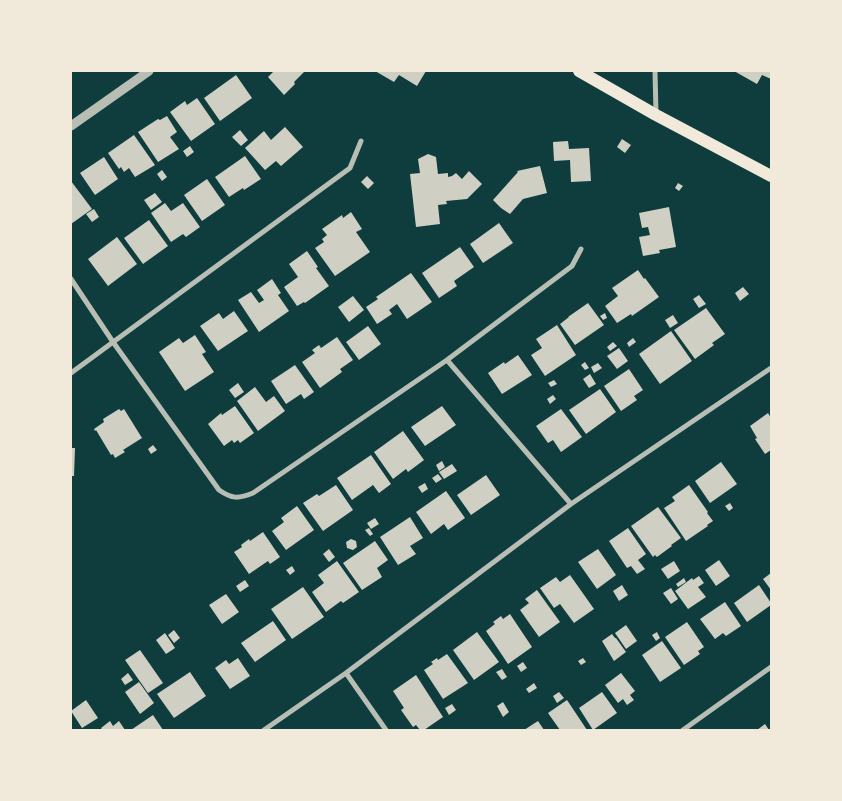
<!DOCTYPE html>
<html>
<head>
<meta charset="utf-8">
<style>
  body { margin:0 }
  #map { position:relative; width:842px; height:801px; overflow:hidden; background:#0f3d3e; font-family:Commissioner,sans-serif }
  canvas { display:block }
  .frame { position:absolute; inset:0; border:72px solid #f1e9da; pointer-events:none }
</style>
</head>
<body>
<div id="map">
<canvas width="842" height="801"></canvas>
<div class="frame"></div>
</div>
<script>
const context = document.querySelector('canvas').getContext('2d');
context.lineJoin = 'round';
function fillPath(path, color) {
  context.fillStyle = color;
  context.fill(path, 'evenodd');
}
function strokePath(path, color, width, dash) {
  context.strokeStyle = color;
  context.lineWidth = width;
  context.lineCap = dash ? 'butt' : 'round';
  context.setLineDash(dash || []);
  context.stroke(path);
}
const building = new Path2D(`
  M274,71h31l-11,11 1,2 -11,11 -16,-18z
  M375,71h51l-9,15 -18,-11 -5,7z
  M734,71h37v8l-9,-4 -5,9z
  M236,75l16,23 -32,23 -16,-23z
  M197,98l18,26 -24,17 -21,-29 15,-11 2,4z
  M167,116l10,16 -7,5 9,12 -21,13 -20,-30 20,-13 2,1z
  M285,127l18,20 -22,19 -5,-5 -11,9 -20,-22 19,-17 7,9z
  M240,130l8,10 -7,6 -9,-9z
  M134,135l21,30 -20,12 -6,-9 -5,4 -3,-5 -2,2 -11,-16z
  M622,139l9,6 -6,8 -8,-6z
  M568,141l1,8 20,-1 2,33 -20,1 -1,-22 -16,1 -1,-19z
  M190,146l4,6 -7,5 -4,-6z
  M428,154l8,3 2,17 10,-1v4l4,-1 4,-3 6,6 7,-8 13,13 -15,15 -21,2 1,3 -9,1 2,19 -24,3 -6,-53 10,-1 -2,-14z
  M245,156l16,23 -17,11 -1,-2 -14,9 -14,-20z
  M104,157l14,22 -23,16 -15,-22z
  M540,166l7,27 -24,6 -13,15 -9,-6 -8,-8 25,-28 -1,-1z
  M162,170l5,7 -5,4 -5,-7z
  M367,176l7,7 -6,6 -7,-7z
  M207,179l18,26 -23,16 -18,-26z
  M71,181l21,28 -21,15z
  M678,183l5,3 -4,5 -4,-3z
  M155,193l7,9 -11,8 -7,-10z
  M165,203l6,8 12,-8 17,24 -14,10 -3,-3 -12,8 -20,-29z
  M669,207l7,40 -17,3 1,3 -17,3 -4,-19 11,-2 -2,-8 -6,1 -3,-15z
  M94,209l5,8 -7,5 -6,-8z
  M351,212l11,17 -6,3 14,20 -35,24 -20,-28 9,-6 -2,-3 5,-4 -5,-6 20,-14 1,3z
  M149,220l19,26 -25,18 -19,-26z
  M499,223l14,20 -30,20 -13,-19z
  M117,237l20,27 -29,22 -20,-27z
  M460,247l14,20 -20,14 3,5 -18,12 -17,-25z
  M307,251l11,16 -2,1 13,18 -24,17 -1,-1 -7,4 -13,-19 14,-10 -9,-13z
  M638,270l6,9 1,-1 14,19 -27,19 -1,-2 -14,9 -12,-17 13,-10 -6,-8z
  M411,273l21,29 -25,17 -10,-15 -8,6 3,4 -15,10 -11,-17 12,-8 -2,-2z
  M272,279l9,14 -3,2 11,16 -30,21 -21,-32 13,-8 8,11 5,-3 -7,-10z
  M743,287l6,7 -9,7 -5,-8z
  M699,295l7,9 -7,4 -6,-9z
  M353,296l11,14 -15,12 -11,-15z
  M588,303l16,22 -29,20 -15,-21 9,-7h-1z
  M706,308l19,26 -13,9 2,2 -19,14 -21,-29z
  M234,311l14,20 -30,20 -18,-25 19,-13 4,6z
  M605,313l2,5 -4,2 -3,-4z
  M673,315l5,8 -8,5 -5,-8z
  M557,325l19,30 -31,21 -14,-21 11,-7 -6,-9z
  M368,326l13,18 -22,16 -13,-18z
  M671,331l21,30 -32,23 -21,-30z
  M195,335l11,17 -4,2 12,18 -29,19 -26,-39 20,-14 4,5z
  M337,337l16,23 -13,9 2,3 -22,16 -18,-26 13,-9 -3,-3 7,-5 2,3z
  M633,338l3,4 -7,5 -2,-4z
  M613,342l4,4 -7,5 -3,-4z
  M619,348l9,13 -11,8 -10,-13z
  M518,355l14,20 -30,19 -14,-21 16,-11 1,2z
  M585,362l4,6 -4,2 -4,-5z
  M598,363l4,5 -8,5 -3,-6z
  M295,365l19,27 -10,7 -3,-5 -15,10 -15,-23z
  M629,369l14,21 -9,6 3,4 -16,11 -17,-25z
  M590,374l6,10 -7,4 -6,-9z
  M554,380l3,4 -6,3 -3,-4z
  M238,383l6,9 -9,6 -6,-8z
  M255,387l11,15 8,-6 11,15 -27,20 -21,-30z
  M600,389l16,23 -30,22 -17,-24z
  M553,395l3,4 -6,5 -3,-5z
  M235,406l19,27 -14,10 -2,-3 -4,3 -2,-3 -8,6 -16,-22 13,-11 1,2z
  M442,406l14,19 -31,21 -14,-19z
  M119,409l2,2 3,-2 18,29 -19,12 2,2 -10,6 -2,-4 -2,1 -15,-25 -1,1 -1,-2 10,-7 -1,-3z
  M561,409l21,28 -21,15 -8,-12 -5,3 -12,-17z
  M768,413l3,5v32l-6,4 -10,-15 2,-1 -7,-12z
  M403,431l21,29 -16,12 -2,-3 -13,10 -19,-27z
  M153,445l4,5 -6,4 -3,-5z
  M71,448h4l-1,28h-3z
  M371,455l20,29 -12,9 -6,-8 -21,15 -15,-22z
  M442,461l3,6 -6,4 -3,-6z
  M721,462l16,22 -27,19 -15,-22z
  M452,464l5,7 -13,8 -5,-7z
  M438,474l4,5 -6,4 -4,-5z
  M486,475l14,20 -29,20 -14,-20z
  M425,483l3,6 -6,4 -4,-6z
  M336,485l17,25 -30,21 -20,-28 14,-9 2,2z
  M689,485l19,27 -1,1 6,8 -6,4 1,1 -22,15 -22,-33 11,-7 -3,-4z
  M446,491l19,27 -17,12 -4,-6 -13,10 -15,-22z
  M730,503l3,5 -4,3 -4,-5z
  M297,506l17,24 -28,20 -14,-19 12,-9 -3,-4z
  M658,507l23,31 -10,7 1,1 -15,11 -2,-2 -2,2 -22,-31z
  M410,517l13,21 -13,8 6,8 -18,11 -18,-28z
  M375,518l4,6 -8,5 -4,-6z
  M369,528l4,6 -3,2 -5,-6z
  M628,528l18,26 -8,6 7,9 -8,5 -6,-8 -4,2 -18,-27z
  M263,532l17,25 -10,7 -2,-3 -19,13 -15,-22 8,-5 -1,-2 8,-6 1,2z
  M351,539l5,2 1,6 -4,3 -6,-2 -1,-6z
  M375,541l13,19 -11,8 5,9 -20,13 -19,-27z
  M329,549l6,8 -6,5 -6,-8z
  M598,549l18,26 -19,14 -19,-27z
  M719,560l11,16 -14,10 -11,-16z
  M337,561l22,31 -16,11 -2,-2 -15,11 -14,-20 12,-9 -6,-8z
  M674,561l6,10 -12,8 -7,-10z
  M292,566l3,5 -5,4 -4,-5z
  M771,573v17l-8,-11z
  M570,575l24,34 -20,14 -14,-19 -6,4 -14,-20 16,-11 4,5z
  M699,576l5,7 -6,4 8,10 -18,12 -13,-18 17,-13 1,2z
  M684,578l2,4 -8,5 -2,-3z
  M245,580l4,6 -9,6 -4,-6z
  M622,585l6,10 -9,6 -6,-10z
  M759,585l12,18v2l-24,17 -13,-19z
  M303,587l21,30 -32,22 -21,-30z
  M671,588l7,11 -7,5 -8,-11z
  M537,590l23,32 -21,15 -19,-27 9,-7 -4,-4z
  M226,594l13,18 -17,12 -13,-19z
  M725,602l16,24 -15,10 -3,-3 -8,6 -15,-20z
  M510,614l22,33 -24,17 -22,-33 9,-7 -2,-2 8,-6 2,3z
  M273,621l13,19 -31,22 -14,-19z
  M687,622l17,25 -6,4 2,3 -16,11 -19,-28z
  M626,625l11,16 -11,8 -11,-16z
  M174,630l6,8 -6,5 -6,-8z
  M477,632l22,30 -25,18 -21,-30z
  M657,632l3,6 -4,3 -4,-6z
  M165,633l10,15 -9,6 -10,-14z
  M612,634l3,4h1l10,14 -12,9 -12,-20z
  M662,641l19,27 -21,14 -18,-27z
  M140,650l23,33 -15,10 -23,-33z
  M447,654l21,29 -25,16 -19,-29 9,-6 -2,-2 6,-4 1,2z
  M238,658l12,18 -20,13 -15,-21 11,-8 3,4z
  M583,658l3,4 -5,3 -3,-4z
  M523,662l4,6 -6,4 -4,-6z
  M502,669l5,8 -5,3 -6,-8z
  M190,672l16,24 -32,22 -17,-24z
  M128,673l5,7 -8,5 -4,-6z
  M621,673l14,18 -5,4 4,5 -7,5 -4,-6 -5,4 -13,-18z
  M416,675l27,42 -19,13h-4l-4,-5 -3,2 -12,-17 3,-2 -11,-17z
  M139,682l15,21 -14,11 -15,-22z
  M534,683l3,5 -8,5 -3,-4z
  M559,692l5,6 -7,5 -4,-7z
  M602,692l15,21 -24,17 -14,-22z
  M86,700l12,18 -16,10 -11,-17z
  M567,700l20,30h-27l-12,-17z
  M503,702l6,10 -6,5 -6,-11z
  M452,704l4,6 -7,5 -4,-7z
  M153,715l10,15h-32z
  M110,721l3,5 6,-5 6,9h-23l-1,-2z
  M538,721l6,9h-20z
  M765,724l4,6h-12z`);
const minor = new Path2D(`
  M655,71l1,43
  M71,279l42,63 106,148c13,9 19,9 34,3l194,-133 125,-94 9,-17
  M447,360l124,144
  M71,373l279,-205 11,-27
  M346,673l40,57
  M264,730l82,-57 225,-169 200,-136
  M683,730l88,-63`);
const tertiary = new Path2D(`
  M71,126l78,-55`);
const primary = new Path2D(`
  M579,71l77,44 115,61`);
fillPath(building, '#cfcfc3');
strokePath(minor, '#b8beb3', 5);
strokePath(tertiary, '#b8beb3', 9);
strokePath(primary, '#f1e9da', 12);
</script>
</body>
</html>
